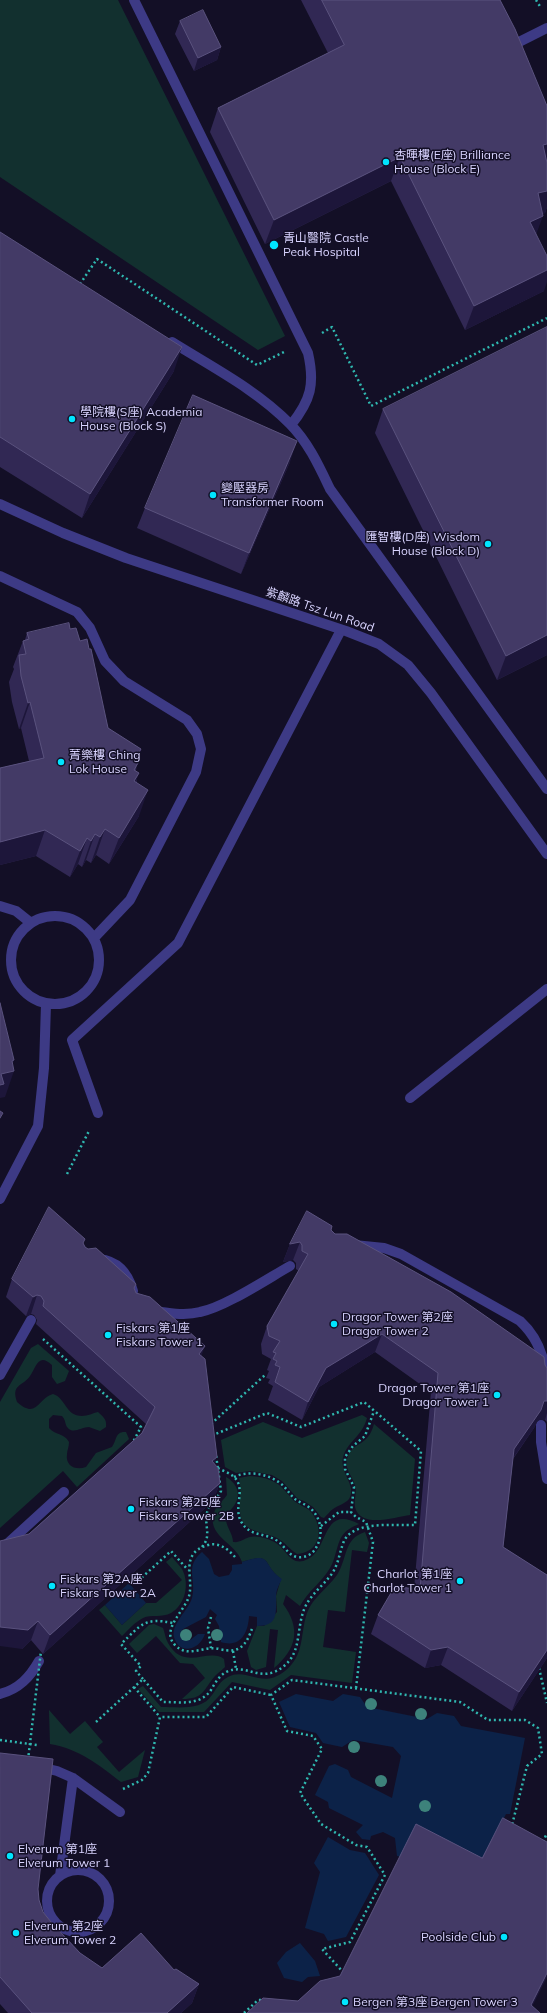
<!DOCTYPE html>
<html>
<head>
<meta charset="utf-8">
<style>
  body { margin:0 }
  canvas { display:block; background:#130f26 }
</style>
</head>
<body>
<canvas width="547" height="2013"></canvas>
<script>
const context = document.querySelector('canvas').getContext('2d');
context.lineJoin = 'round';
function fillPath(path, color) {
  context.fillStyle = color;
  context.fill(path, 'evenodd');
}
function strokePath(path, color, width, dash) {
  context.strokeStyle = color;
  context.lineWidth = width;
  context.lineCap = dash ? 'butt' : 'round';
  context.setLineDash(dash || []);
  context.stroke(path);
}
function label(font, color, halo, rows, align = 'center') {
  context.font = font + ' Mulish,"Noto Sans TC",sans-serif';
  context.lineWidth = 3;
  context.setLineDash([]);
  context.textBaseline = 'middle';
  context.strokeStyle = halo;
  context.fillStyle = color;
  for (const [text, x, y, turn = 0] of rows) {
    context.save();
    context.translate(x, y);
    context.rotate((+turn || 0) * Math.PI / 180);
    context.textAlign = isNaN(turn) ? turn : align;
    if (halo) context.strokeText(text, 0, 0);
    context.fillText(text, 0, 0);
    context.restore();
  }
}
const green = new Path2D(`
  M0,0h118l167,336 -27,14 -258,-173z
  M38,1344l31,27 -4,10 -8,3 -5,-7v-12c-14,-13 -16,3 -22,11 -8,11 -19,8 -13,26 20,18 21,-4 36,-8 13,4 12,22 29,22 6,0 11,-3 16,-4 5,5 9,7 8,15l-6,4 -11,-4c-8,0 -18,9 -23,-2 -1,-3 -1,-6 -4,-9l-9,-1 -4,4v9c6,7 15,5 20,14 0,5 -2,8 -2,12 -2,12 9,17 19,13l10,-14 16,-6c5,-7 3,-16 14,-15l3,7 -52,48 -14,-16 -63,57v-126l31,-54z
  M362,1415l5,3c-5,18 -17,22 -23,36 -7,18 14,31 5,45 -4,5 -11,6 -16,10 -3,2 -6,6 -9,9l-3,-1 -8,-10 -9,-6 -6,-2 -16,-18 -10,-6 -22,-4 -14,2 -11,-6 -4,-27 42,-18 39,16z
  M374,1424l41,35 -5,56c-15,2 -50,14 -55,-8 -1,-8 2,-15 0,-22 -3,-10 -12,-17 -7,-29 6,-15 20,-9 26,-32z
  M250,1476c14,1 27,4 36,16 3,3 5,6 8,9 8,6 17,7 21,17 9,17 1,35 -18,36 -8,-5 -12,-12 -20,-16 -14,-7 -36,-5 -37,-26 -1,-12 2,-22 -1,-34z
  M226,1477c12,7 16,19 7,30 -2,3 -6,5 -7,10 -1,9 7,16 7,25 7,1 10,-3 17,-5 7,-2 20,2 26,6 11,7 15,25 32,16 21,-10 14,-55 51,-35 -7,3 -13,6 -17,12 -6,10 -6,22 -12,32 -8,14 -22,23 -30,38l-14,-11 -3,9c18,24 14,45 -9,64l4,-38 -8,-1 -4,38 -10,3 -5,-3 -4,-16 10,-25h7l13,-14 -1,-16 5,-17c-20,-15 -7,-27 -39,-17 -6,-20 -38,-26 -27,-52 3,-6 9,-10 12,-15z
  M365,1532l4,11 -2,9 -15,-2 -7,62 -17,-2 -5,37 33,5 -4,31 -61,-8 -21,15 -38,-8 -28,30h-45l-21,-23 5,-3 18,21c17,0 41,4 51,-12 5,-7 8,-14 16,-18 20,-10 33,13 57,-6 20,-16 15,-37 22,-58 6,-16 20,-24 30,-38 11,-17 6,-36 28,-43z
  M172,1557c3,4 7,8 10,12 8,15 3,36 -11,44 -9,5 -20,1 -28,5 -8,4 -15,12 -21,18l-23,-26 6,-5 17,20 24,-22h10l26,-23 -16,-18z
  M154,1624l9,4c2,5 2,10 5,15 16,29 41,4 56,16l1,8c-3,3 -7,6 -10,9 -12,14 -11,23 -33,23l23,-21 -12,-14 -13,-1 -24,-27 -19,17 -8,-9 20,-19z
  M49,1710l21,24 15,-13 18,21 -6,5 22,25 26,-22 -7,27 -17,5c-23,-18 -42,-33 -71,-38z`);
const water = new Path2D(`
  M202,1552l7,7 5,15 5,3 10,-2 3,-5v-5l10,-1v-2c32,-11 19,3 40,17 -3,6 -6,11 -6,18 0,17 2,29 -19,29v-9l-8,-1c-1,18 -9,32 -28,26l-2,-16 -4,-7 2,-4 -7,-6 -4,8 -23,12 -2,3 2,7c7,4 9,-1 15,-5h7c-6,17 -26,21 -31,3 -3,-13 14,-26 18,-39 5,-19 -8,-31 10,-46z
  M129,1583l17,20 -24,22 -17,-20z
  M296,1694l37,7 10,-7 17,3 7,10 60,12 10,-6 17,3 7,10 64,12 -15,76h-4l-29,57 -80,-15 -2,-18 -12,-6 -12,4 -1,4 -8,-1 -6,-7 7,-7 -34,-17 -1,-6 -13,-7 14,-29 6,-2 13,6 3,7 41,21 9,-42 -8,-9 -40,-7 -11,7 -19,-4 -7,-10 -26,-6 -11,-25z
  M328,1837l22,13 15,3 14,22 -33,62 -18,4 -4,-7 -19,-6 15,-56 -6,-9z
  M300,1943l15,18 5,15 -12,1 -6,5 -18,-4 -7,-15 9,-11z`);
const path = new Path2D(`
  M536,0l5,8
  M80,284l17,-25 160,106 27,-13
  M322,333l10,-6 39,79 176,-88
  M67,1174l22,-43
  M43,1339l98,88 -8,15
  M211,1424l54,-49
  M218,1468c5,3 12,5 16,9 13,12 -2,32 8,46 8,13 22,10 34,17 8,4 11,15 21,17 6,1 12,-1 16,-5 11,-13 10,-33 -3,-44 -5,-4 -11,-6 -15,-9 -6,-5 -9,-12 -15,-16 -12,-9 -32,-13 -46,-6
  M321,1526l18,-14h12
  M202,1547c10,-11 2,-21 5,-34 2,-9 10,-14 14,-22l-5,-36
  M235,1557c-7,-8 -16,-15 -27,-12 -31,9 -12,35 -20,54 -6,14 -27,32 -13,46 13,14 29,0 44,4 21,5 27,-3 34,-23
  M138,1581l33,-30 17,19
  M211,1617l-3,11 3,20
  M233,1651l3,18
  M539,1668l8,35
  M143,1679l-7,-8 5,-5 -20,-22c20,-19 23,-27 52,-21
  M134,1687l26,30
  M356,1688l17,-146 -7,-20 -10,-5 -5,-5 3,-25 -9,-18v-12l8,-11 12,-10 9,-25
  M96,1722l47,-43 20,23c17,0 37,4 48,-12 4,-7 8,-14 15,-18 21,-10 35,13 58,-6 16,-13 13,-32 18,-50 4,-18 18,-27 29,-41 8,-11 8,-22 13,-34 10,-21 51,-15 71,-16l6,-74 -57,-49 -63,25 -34,-14 -54,22 1,3
  M0,1740l37,5
  M123,1789l19,-9 6,-7 12,-56h46l27,-30 38,8
  M543,1842l4,-9
  M344,1973l-22,-24 28,-7 35,-67 -18,-28 -11,-2 -35,-21 -21,-31 22,-44 -9,-13 -26,-5 -16,-36 21,-15 168,22 28,18h37l13,8 4,26 -15,12 -15,59
  M244,2013l14,-13h6`);
const service = new Path2D(`
  M134,0l174,353c7,31 3,47 -17,72
  M519,42l28,-14
  M172,342c40,25 85,48 118,82 18,18 29,42 40,65l217,300
  M0,576l77,36 13,16 15,33 19,20 63,39 10,14 4,15 -5,23 -66,128 -36,38
  M0,906l16,5 15,12
  M11 960a44 44 0 1 1 88 0a44 44 0 1 1-88 0Z
  M410,1098l137,-109
  M98,1113l-26,-73 106,-97 163,-313
  M0,1199l38,-73 6,-58 2,-64
  M354,1245l30,3 17,6 119,67c14,13 22,28 25,48
  M99,1259c18,2 29,14 34,32
  M154,1311c15,2 31,5 46,1 25,-5 67,-33 90,-46
  M0,1375l31,-55
  M541,1425v17l6,37
  M0,1546l6,-1 58,-53
  M0,1694c19,-5 30,-17 39,-33
  M40,1767l17,4 16,7 47,34
  M47 1901a31 31 0 1 1 62 0a31 31 0 1 1-62 0Z
  M60,1876l13,-98`);
const minor = new Path2D(`
  M0,504l63,29 63,25 220,73 33,13 29,21 23,28 116,161`);
const pathBridge = new Path2D(`
  M28,1760l13,-109`);
const trees = [
  [186,1635],
  [217,1635],
  [371,1704],
  [421,1714],
  [354,1747],
  [381,1781],
  [425,1806]
];
const wall = new Path2D(`
  M301,0h199l47,106v101l-2,6 -3,1 -6,20 8,57 -79,39 -74,-149 -126,63 -55,-112 8,-24 110,-55z
  M180,21l41,26 -4,13 -23,11 -19,-37z
  M0,232l174,139 -92,147 -82,-51z
  M383,409l164,246 -50,25 -122,-247z
  M290,462l-49,112 -104,-46 8,-20z
  M70,629l10,12 28,87 33,21 -4,13 -1,9 3,45 -30,48 -13,-9 -5,8 -5,-3 -4,7 -4,-3 -8,13 -34,-21 -36,9v-97l29,-7 -8,-33 -2,1 -7,-27 -3,-20 5,-13 -1,-2 10,-26 2,-1 2,-7z
  M331,1230l4,4 210,131 2,3v57v-3l-2,-2h-7l-4,8 -21,31 -10,88 44,28v83l-35,53 -71,-46 -16,3 -54,-34 7,-19 36,-26 17,-197 -56,-40 -56,35 -17,33 -34,-20 5,-14 -5,-3 2,-4 -4,-1 3,-7 -2,-1 4,-11 -9,-5 -1,-10 6,-18 32,-55 -3,-2v-6l-3,-3 -10,2 7,-18z
  M83,1243l2,4 49,41 2,5 66,63 12,107 6,20 -7,18 -170,153 -12,-14 -9,9 7,-115 113,-101 4,-9 -110,-100 1,-4 -3,-5 -3,-1 -5,2 -20,-19 6,-18z
  M0,1753l38,136 1,11 4,12 8,10 29,31 22,15 72,2 25,14 -7,19 -11,10h-173l-8,-9z`);
const shadedWall = new Path2D(`
  M221,47l-4,13 -23,11 4,-13z
  M547,144v21l-4,-20z
  M400,157l-9,24 -126,63 9,-24z
  M547,191v16l-2,6 -16,4 9,-24z
  M543,216l-9,24 -4,-18z
  M547,270v12l-3,9 -79,39 9,-24z
  M182,347l-8,24 -92,147 8,-24z
  M297,441l-7,21 -49,112 8,-21z
  M547,635v20l-50,25 9,-24z
  M30,702l-9,26 -2,1 9,-26z
  M141,749l-9,26 2,-14z
  M139,773l-9,26 4,-18z
  M148,790l-9,26 -30,48 10,-26z
  M105,829l-9,26 -5,8 9,-26z
  M45,830l-9,26 -36,9v-23z
  M95,834l-9,26 -4,7 9,-26z
  M87,838l-9,26 -8,13 10,-26z
  M14,1060l-4,12 4,-1 -9,26 -5,1v-20l1,-4 11,-13z
  M300,1242l-7,18 -10,2 7,-18z
  M37,1295l-6,19 -5,2 7,-19z
  M382,1334l-7,18 -56,35 -17,33 6,-18 18,-34z
  M205,1346l-7,19 1,-11z
  M544,1401h3v12l-2,7h-7l-4,8 -27,39 7,-18z
  M217,1457l-7,18 2,-14z
  M220,1483l-7,18 -170,153 7,-19z
  M38,1621l-7,19 -9,9 -22,-3v-19z
  M448,1647l-7,18 -16,3 6,-18z
  M547,1650v8l-35,53 7,-19z
  M547,1973v4l-18,36 2,-8z
  M199,1984l-7,19 -11,10h-14z`);
const building = new Path2D(`
  M322,0h178l15,29 32,77v38l-4,1 4,18v28l-9,2 5,23 -13,6 17,34v14l-73,36 -74,-149 -126,63 -56,-112 126,-63z
  M203,10l18,37 -23,11 -18,-37z
  M0,232l182,115 -92,147 -90,-57z
  M547,327v308l-41,21 -123,-247z
  M193,395l104,46 -48,112 -104,-45z
  M69,623l1,6 6,-1 4,13 7,-2 2,10h2l17,79 33,21 -7,12 4,2 -4,7 5,3 -5,8 14,9 -29,48 -14,-9 -5,8 -5,-3 -4,7 -4,-3 -7,13 -35,-21 -45,12v-74l44,-10 -14,-56 -2,1 -7,-27 -2,-21 7,-1 -3,-13 6,-2 -2,-6z
  M0,1003l14,57 -2,1 2,10 -13,3 3,10 -4,1z
  M0,1111l3,2 -3,5z
  M49,1207l36,32 -2,4 2,4 3,2 8,-1 40,36 -2,4 2,5 14,4 55,49 -6,8 6,5 12,98 -5,4 6,7 2,15 -170,152 -12,-14 -10,9 -28,-3v-86l29,-7 113,-101 13,-26 -112,-101 1,-5 -3,-5 -4,-1 -4,2 -21,-18z
  M307,1211l25,15 -1,4 4,4h12l104,58 93,65 1,8 2,3v33h-3l-3,9 -27,39 -11,98 44,28v75l-28,42 -71,-45 -17,3 -53,-35 17,-29 25,4 18,-217 -56,-39 -56,34 -18,34 -33,-20 5,-15 -5,-2 2,-4 -4,-2 3,-6 -3,-1 7,-11 -11,-5 -2,-10 41,-72 -6,-3v-6l-2,-3 -10,2z
  M0,1753l53,6 -15,130 1,11 4,12 8,10 29,31 22,15 39,-35 33,37 2,-1 23,15 -32,29h-135l-32,-36z
  M503,1818l44,24v131l-16,32 9,8h-293l16,-15 35,3 22,-20 20,-5 76,-152 66,34z`);
const markers = [
  [386,162,4,"#00e5ff"],
  [274,245,5,"#00e5ff"],
  [72,419,4,"#00e5ff"],
  [213,495,4,"#00e5ff"],
  [488,544,4,"#00e5ff"],
  [61,762,4,"#00e5ff"],
  [334,1324,4,"#00e5ff"],
  [108,1335,4,"#00e5ff"],
  [497,1395,4,"#00e5ff"],
  [131,1509,4,"#00e5ff"],
  [460,1581,4,"#00e5ff"],
  [52,1586,4,"#00e5ff"],
  [10,1856,4,"#00e5ff"],
  [16,1933,4,"#00e5ff"],
  [504,1937,4,"#00e5ff"],
  [345,2002,4,"#00e5ff"]
];
const poiNames = [
  ["杏暉樓(E座) Brilliance",394,155],
  ["House (Block E)",394,169],
  ["青山醫院 Castle",283,238],
  ["Peak Hospital",283,252],
  ["學院樓(S座) Academia",80,412],
  ["House (Block S)",80,426],
  ["變壓器房",221,488],
  ["Transformer Room",221,502],
  ["匯智樓(D座) Wisdom",480,537,"right"],
  ["House (Block D)",480,551,"right"],
  ["菁樂樓 Ching",69,755],
  ["Lok House",69,769],
  ["Dragor Tower 第2座",342,1317],
  ["Dragor Tower 2",342,1331],
  ["Fiskars 第1座",116,1328],
  ["Fiskars Tower 1",116,1342],
  ["Dragor Tower 第1座",489,1388,"right"],
  ["Dragor Tower 1",489,1402,"right"],
  ["Fiskars 第2B座",139,1502],
  ["Fiskars Tower 2B",139,1516],
  ["Charlot 第1座",452,1574,"right"],
  ["Charlot Tower 1",452,1588,"right"],
  ["Fiskars 第2A座",60,1579],
  ["Fiskars Tower 2A",60,1593],
  ["Elverum 第1座",18,1849],
  ["Elverum Tower 1",18,1863],
  ["Elverum 第2座",24,1926],
  ["Elverum Tower 2",24,1940],
  ["Poolside Club",496,1937,"right"],
  ["Bergen 第3座 Bergen Tower 3",353,2002]
];
const streetNames = [
  ["紫麟路 Tsz Lun Road",320,610,19]
];
fillPath(green, '#12302f');
fillPath(water, '#0c2248');
strokePath(path, '#2fb8b0', 2.5, [2, 3]);
strokePath(service, '#3d3a85', 10);
strokePath(minor, '#3d3a85', 10);
strokePath(pathBridge, '#2fb8b0', 2.5, [2, 3]);
context.fillStyle = '#3d827b';
for (const [x, y] of trees) {
  context.beginPath();
  context.arc(x, y, 6, 0, 2 * Math.PI);
  context.fill();
}
fillPath(wall, '#312854');
fillPath(shadedWall, '#1d163a');
fillPath(building, '#433a66');
strokePath(building, '#5a527e', 1);
for (const [x, y, r, color] of markers) {
  const dot = new Path2D();
  dot.arc(x, y, r, 0, 2 * Math.PI);
  context.fillStyle = color;
  context.fill(dot);
  strokePath(dot, '#130f26', 1.5);
}
label('12px', '#d9d4ff', '#130f26', poiNames, 'left');
label('12px', '#d9d4ff', '#130f26', streetNames);
</script>
</body>
</html>
